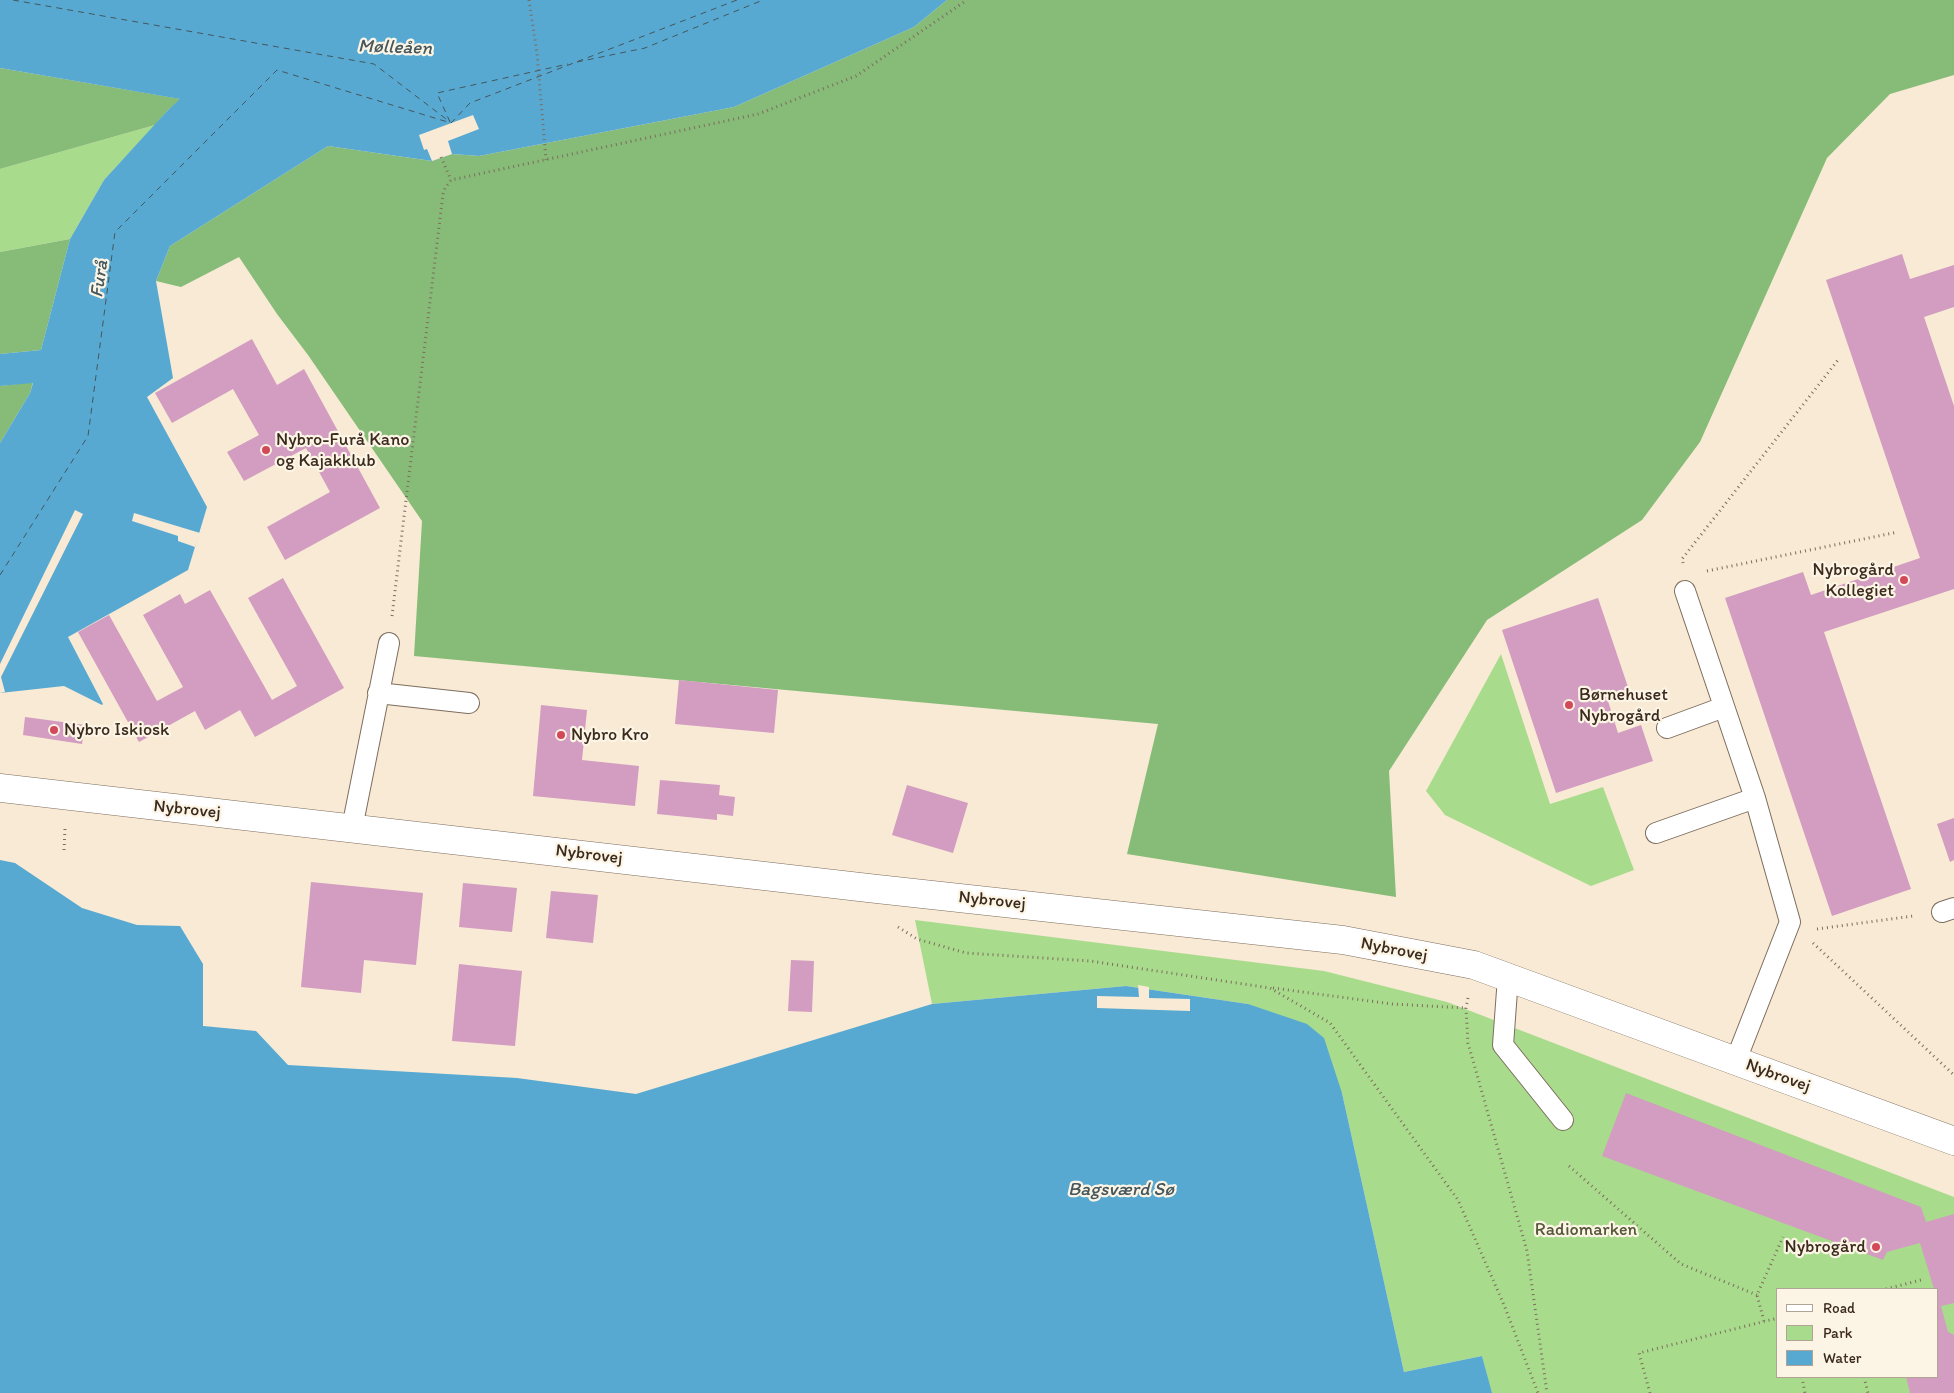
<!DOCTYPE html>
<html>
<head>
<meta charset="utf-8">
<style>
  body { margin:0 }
  #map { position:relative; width:1954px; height:1393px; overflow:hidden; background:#f8ead4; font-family:Itim,sans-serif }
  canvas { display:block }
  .legend { position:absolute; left:1776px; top:1288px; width:162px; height:90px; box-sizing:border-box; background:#fcf5e5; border:1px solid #afa495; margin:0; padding:6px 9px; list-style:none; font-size:15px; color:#3b2a1e }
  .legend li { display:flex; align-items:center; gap:10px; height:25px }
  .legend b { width:25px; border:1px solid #afa495 }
</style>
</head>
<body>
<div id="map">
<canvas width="1954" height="1393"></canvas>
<ul class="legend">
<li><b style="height:6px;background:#fff"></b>Road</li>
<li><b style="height:14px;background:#a8dc8c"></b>Park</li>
<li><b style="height:14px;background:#57a9d2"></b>Water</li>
</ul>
</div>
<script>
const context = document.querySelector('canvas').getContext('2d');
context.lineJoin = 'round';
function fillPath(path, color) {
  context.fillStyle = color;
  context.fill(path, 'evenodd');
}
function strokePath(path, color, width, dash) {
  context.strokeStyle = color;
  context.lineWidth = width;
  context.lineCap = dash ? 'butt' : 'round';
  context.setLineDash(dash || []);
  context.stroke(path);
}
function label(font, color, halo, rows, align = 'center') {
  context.font = font + ' Itim,sans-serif';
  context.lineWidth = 4.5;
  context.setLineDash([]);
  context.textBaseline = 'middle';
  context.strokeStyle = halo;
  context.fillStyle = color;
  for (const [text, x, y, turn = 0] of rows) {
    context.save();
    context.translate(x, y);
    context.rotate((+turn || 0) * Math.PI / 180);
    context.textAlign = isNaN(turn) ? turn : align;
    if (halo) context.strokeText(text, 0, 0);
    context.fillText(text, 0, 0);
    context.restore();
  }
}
const green = new Path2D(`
  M155,125l-51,55 -34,59 -70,13v-83z
  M1501,654l49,150 53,-17 31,83 -43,16 -146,-71 -19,-24z
  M915,920l409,51 123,31 507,195v196h-463l-9,-37 -78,16 -62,-279 -94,-89 -122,-18 -194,18zM1778,1289h160v88h-160z`);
const forest = new Path2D(`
  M947,0h1007v75l-64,19 -63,64 -127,284 -58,78 -155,100 -98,151 7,126 -269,-43 31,-130 -744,-68 8,-135 -114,-166 -31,-41 -38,-57 -58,30 -25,-6 14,-35 158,-100 104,15 20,-7 27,2 255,-49 180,-80z
  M0,68l181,31 -13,11 -13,15 -155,44z
  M70,239l-29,111 -41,4v-102z
  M33,382l-3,11 -30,50v-57z`);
const water = new Path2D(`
  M0,0h947l-33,27 -180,80 -255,49 -27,-2 -20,7 -104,-15 -158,100 -14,35 17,97 -26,19 60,110 -19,63 -120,67 35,67 -1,1 -38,-19 -64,7v-250l30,-50 3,-10 -33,3v-32l41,-4 29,-111 34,-59 64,-70 12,-11 -180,-31z
  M0,860l15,3 67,45 55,17 43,1 23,38v62l53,5 32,34 229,13 119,16 296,-90 194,-18 122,18 59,20 17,14 18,55 62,279 78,-16 10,37h-1492z`);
const pier = new Path2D(`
  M473,115l6,14 -31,12 4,13 -20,7 -5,-12 -3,1 -5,-15z
  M75,510l8,4 -82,163 4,15 -5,1v-29z
  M134,513l66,20 -5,14 -17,-6v-5l-46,-15z
  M1138,985l11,2v11l41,1v12l-93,-3v-12l42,1z`);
const ferry = new Path2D(`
  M13,0l361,64 76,58
  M577,62l68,-14 118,-48
  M450,122l-13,-29 131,-29
  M0,575l88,-139 27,-204 162,-162 174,53 19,-20 267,-103`);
const building = new Path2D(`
  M1902,254l8,25 44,-14v42l-30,10 30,89v183l-130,43 87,257 -79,27 -107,-318 78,-26 8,23 109,-37 -94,-278z
  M252,339l25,46 27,-16 76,139 -95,52 -18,-33 63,-35 -24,-44 -62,33 -17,-29 32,-17 -26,-46 -61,34 -17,-30z
  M283,578l61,110 -89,49 -15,-27 -35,20 -10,-19 -56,31 -61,-110 31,-17 48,86 26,-14 -40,-72 37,-21 5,10 25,-14 62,110 25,-14 -49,-88z
  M1598,598l32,95 -22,8 10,32 23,-8 12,36 -97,32 -54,-163z
  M679,680l99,10 -4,43 -99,-9z
  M541,705l46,5 -5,50 57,6 -4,40 -102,-10z
  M25,717l60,8 -3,19 -59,-9z
  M660,780l60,5 -1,10 16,2 -2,19 -16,-2v6l-60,-6z
  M907,785l61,18 -15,50 -61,-18z
  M1954,818v42l-4,2 -13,-38z
  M311,882l112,11 -7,72 -52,-5 -3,33 -60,-6z
  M463,883l54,5 -5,44 -53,-5z
  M551,891l47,4 -5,48 -47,-5z
  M791,960l23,1 -2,51 -24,-1z
  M459,964l63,7 -7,75 -63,-5z
  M1626,1093l295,114 5,15 28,-8v89l-13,3 7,26 6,3v58h-44l-4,-16h32v-88h-4l-14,-46 -33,9 -4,8 -281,-104z`);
const path = new Path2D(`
  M529,0l8,53 9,107
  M441,157l10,23
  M1683,563l-1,-4 156,-199
  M1707,571l191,-39
  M392,616l51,-422 2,-6 6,-8 307,-66 98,-38 111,-76
  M64,850l1,-21
  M898,927l19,12 49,14 124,8 180,27 60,35 128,177 46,105 34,88
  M1817,929l96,-13
  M1813,943l141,132
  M1273,988l119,16 74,4
  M1468,998l-2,10 2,35 59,208 20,142
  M1569,1166l112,98 76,31
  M1886,1289l35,-9
  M1764,1321l-7,-26 26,-58
  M1802,1377l3,16
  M1864,1377l4,16
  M1650,1393l-11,-40 139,-35`);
const service = new Path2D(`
  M1685,591l70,207 35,124 -54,138
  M378,693l91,10
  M1667,728l57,-21
  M352,828l37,-185
  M1656,833l99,-35
  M1942,912l12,-4
  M1508,977l-5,68 60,75`);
const tertiary = new Path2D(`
  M0,788l877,101 466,51 131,25 480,176`);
const markers = [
  [266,450,5,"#d1495b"],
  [1904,580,5,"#d1495b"],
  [1569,705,5,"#d1495b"],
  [54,730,5,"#d1495b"],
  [561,735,5,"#d1495b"],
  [1876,1247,5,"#d1495b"]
];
const poiNames = [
  ["Nybro-Furå Kano",276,440],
  ["og Kajakklub",276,461],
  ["Nybrogård",1894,570,"right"],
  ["Kollegiet",1894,591,"right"],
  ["Børnehuset",1579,695],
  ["Nybrogård",1579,716],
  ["Nybro Iskiosk",64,730],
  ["Nybro Kro",571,735],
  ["Nybrogård",1866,1247,"right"]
];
const streetNames = [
  ["Nybrovej",187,810,6],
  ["Nybrovej",589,855,7],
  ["Nybrovej",992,901,6],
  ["Nybrovej",1394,950,11],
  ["Nybrovej",1778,1076,20]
];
const parkNames = [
  ["Radiomarken",1586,1230]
];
const waterNames = [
  ["Mølleåen",395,48,2],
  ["Furå",100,279,-82],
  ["Bagsværd Sø",1121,1190]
];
fillPath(green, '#a8dc8c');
fillPath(forest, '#86bc78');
fillPath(water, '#57a9d2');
fillPath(pier, '#f8ead4');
strokePath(ferry, '#45565d', 1, [6, 5]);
fillPath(building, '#d39cc1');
strokePath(service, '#7d6d5e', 22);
strokePath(tertiary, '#7d6d5e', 29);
strokePath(path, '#7d6d5e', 3, [1, 4]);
strokePath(service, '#fff', 20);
strokePath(tertiary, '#fff', 28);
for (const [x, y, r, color] of markers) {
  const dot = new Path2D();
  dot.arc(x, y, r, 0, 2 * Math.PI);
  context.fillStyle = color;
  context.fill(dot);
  strokePath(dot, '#fcf5e5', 2);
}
label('18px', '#3b2a1e', '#fcf5e5', poiNames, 'left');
label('18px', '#3b2a1e', '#fcf5e5', streetNames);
label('18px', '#56563a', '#fcf5e5', parkNames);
label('italic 19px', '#45565d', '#fcf5e5', waterNames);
</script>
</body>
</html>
